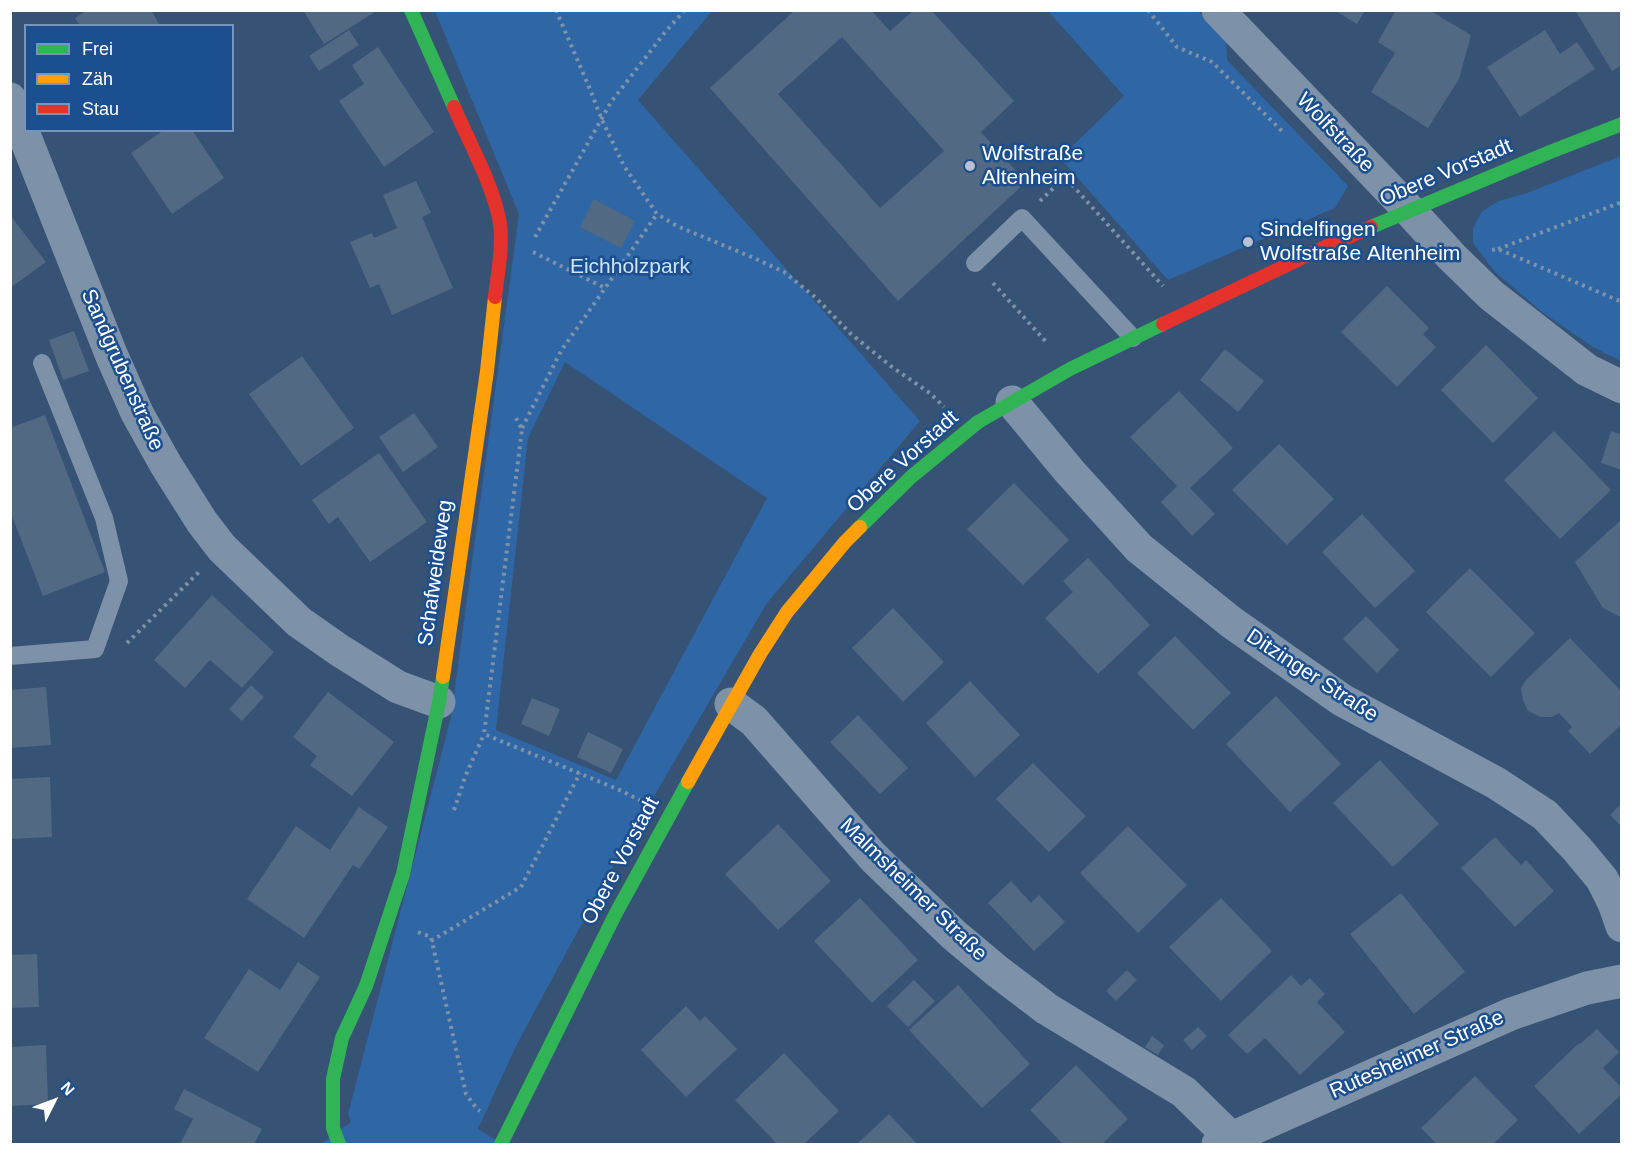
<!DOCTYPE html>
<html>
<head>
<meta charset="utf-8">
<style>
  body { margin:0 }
  #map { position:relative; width:1632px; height:1155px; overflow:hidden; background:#365274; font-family:Helvetica,sans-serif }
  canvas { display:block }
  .frame { position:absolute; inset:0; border:12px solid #fff; pointer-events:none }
  .legend { position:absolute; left:24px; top:24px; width:210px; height:108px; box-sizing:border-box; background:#1b4f8f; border:2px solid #7695bc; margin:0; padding:8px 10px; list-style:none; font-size:18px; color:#fff }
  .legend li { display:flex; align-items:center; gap:12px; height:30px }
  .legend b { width:30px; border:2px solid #7695bc }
  .north { position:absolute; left:24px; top:1071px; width:60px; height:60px; -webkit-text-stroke:4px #1b4f8f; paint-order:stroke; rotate:48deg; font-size:16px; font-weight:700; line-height:24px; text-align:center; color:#fff }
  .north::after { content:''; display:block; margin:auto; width:21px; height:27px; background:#fff; clip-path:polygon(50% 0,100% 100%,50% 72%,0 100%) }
</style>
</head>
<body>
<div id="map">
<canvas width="1632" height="1155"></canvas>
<div class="frame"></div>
<ul class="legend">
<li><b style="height:8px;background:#30b455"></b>Frei</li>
<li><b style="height:8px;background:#ff9f0a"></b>Zäh</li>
<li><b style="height:8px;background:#e5322d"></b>Stau</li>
</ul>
<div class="north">N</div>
</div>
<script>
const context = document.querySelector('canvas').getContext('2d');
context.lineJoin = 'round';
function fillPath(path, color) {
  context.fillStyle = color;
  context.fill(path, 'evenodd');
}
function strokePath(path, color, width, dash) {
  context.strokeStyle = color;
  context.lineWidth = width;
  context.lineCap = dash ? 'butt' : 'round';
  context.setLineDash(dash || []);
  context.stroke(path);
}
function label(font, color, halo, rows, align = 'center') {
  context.font = font + ' Helvetica,sans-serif';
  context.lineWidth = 5;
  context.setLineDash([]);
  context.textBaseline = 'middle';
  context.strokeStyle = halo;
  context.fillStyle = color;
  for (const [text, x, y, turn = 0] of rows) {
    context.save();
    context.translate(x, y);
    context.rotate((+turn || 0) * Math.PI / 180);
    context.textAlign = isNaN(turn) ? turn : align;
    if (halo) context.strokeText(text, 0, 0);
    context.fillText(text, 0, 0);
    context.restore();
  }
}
const green = new Path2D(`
  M435,11h277l-74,89 282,321 -153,182 -159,272 -91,169 -39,85 25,15h-182l30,-22 -3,-8 103,-397 68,-503zM565,362l202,136 -151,282 -120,-50 32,-292z
  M1048,11h150l28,28 1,21 121,126 -13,22 -167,72 -108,-122 64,-62z
  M1621,156v205l-28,-14 -51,-35 -47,-40 -22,-29v-15l9,-17 17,-10 28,-8z`);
const building = new Path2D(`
  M87,10h64l9,16h-80l-5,-8z
  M303,10h72v2l-51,32z
  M795,10h76l19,21 24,-21h17l83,91 -33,31 45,50 -128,119 -188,-213zM842,37l102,114 -64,57 -102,-114z
  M1334,10h31l-8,14z
  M1396,10h33l42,25 -12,44 -31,49 -57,-36 24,-39 -17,-11z
  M1575,10h47v55l-10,6z
  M349,30l10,15 -40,26 -10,-15z
  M1545,30l15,24 17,-12 18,27 -75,48 -33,-50z
  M378,47l56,85 -50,35 -45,-66 25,-17 -12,-19z
  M164,130h28l32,48 -52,36 -41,-61z
  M416,181l15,32 -9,4 31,71 -61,27 -13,-31 -9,4 -20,-46 22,-9 2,5 23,-10 -14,-33z
  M594,199l41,22 -14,27 -41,-21z
  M10,215l36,47 -36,26z
  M1387,286l42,42 -6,6 13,13 -39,40 -56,-55z
  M74,331l15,40 -26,9 -14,-40z
  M1486,345l52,53 -45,45 -52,-53z
  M1225,349l39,32 -26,31 -38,-32z
  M302,356l52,72 -53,38 -52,-72z
  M1179,391l54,57 -43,40 25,26 -23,22 -31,-34 16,-16 -47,-49z
  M414,413l24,34 -35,25 -24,-35z
  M45,415l60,157 -62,24 -33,-85v-83z
  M1554,431l57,59 -51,49 -56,-59z
  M1611,431l11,4v35l-21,-7z
  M1279,444l55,55 -47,46 -55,-55z
  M379,453l48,69 -57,40 -32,-45 -9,7 -17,-24z
  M1014,483l55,57 -46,45 -56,-56z
  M1362,514l53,57 -40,37 -53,-56z
  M1622,519v99l-19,-10 -28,-46z
  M1088,558l62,67 -52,49 -53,-56 28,-26 -10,-11z
  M1470,568l65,65 -44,44 -65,-65z
  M212,595l62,57 -32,36 -32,-28 -25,28 -31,-28z
  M893,608l51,54 -41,40 -51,-54z
  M1366,616l33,34 -22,23 -34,-34z
  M1175,636l56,57 -38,37 -56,-57z
  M1570,638l52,54v32l-32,30 -22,-23 4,-4 -13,-14 -7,4h-11l-13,-6 -5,-11 -2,-12 6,-9z
  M970,681l50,54 -45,42 -49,-54z
  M251,685l13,12 -22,24 -13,-12z
  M46,687l5,58 -41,3v-58z
  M328,692l66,50 -42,54 -42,-31 7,-9 -24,-19z
  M1276,696l65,68 -51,48 -64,-68z
  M532,698l28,11 -11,27 -28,-12z
  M858,715l50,53 -28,26 -50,-52z
  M588,732l35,17 -12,24 -34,-16z
  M1380,760l59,64 -46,43 -60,-64z
  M1033,763l53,53 -37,36 -53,-53z
  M50,777l2,60 -42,2v-60z
  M1622,803v24l-12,-12z
  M359,807l29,20 -29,42 -6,-4 -49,73 -57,-39 49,-73 34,24z
  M778,824l53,57 -53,49 -53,-56z
  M1128,826l59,59 -49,48 -58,-60z
  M1495,837l26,28 5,-5 28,31 -39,36 -54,-59z
  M1011,881l20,22 8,-8 26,27 -31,29 -46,-48z
  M1401,893l64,79 -51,42 -64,-80z
  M860,898l58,62 -46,43 -58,-62z
  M1221,898l51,53 -51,50 -52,-54z
  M37,954l2,53 -29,1v-53z
  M298,962l22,15 -62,95 -54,-34 45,-69 31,21z
  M1127,970l10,10 -21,21 -10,-10z
  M1291,975l10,11 9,-8 15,16 -8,8 28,30 -45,43 -35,-37 -18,16 -19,-19z
  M914,980l21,21 -27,26 -21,-21z
  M958,985l72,79 -48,44 -73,-78z
  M686,1006l14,15 5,-5 32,33 -51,48 -45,-47z
  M1198,1027l9,9 -15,14 -9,-10z
  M1597,1029l22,23 -16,16 19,20v6l-43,40 -45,-48 45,-43 1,1z
  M1152,1036l12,9 -6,10 -13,-8z
  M46,1045l2,59 -38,2v-59z
  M784,1053l55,58 -35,33h-27l-42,-44z
  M1076,1065l52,54 -26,25h-39l-33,-34z
  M1475,1076l43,44 -25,24h-56l-16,-16z
  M184,1089l78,40 -8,15h-74l13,-25 -19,-10z
  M889,1114l28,30h-60z`);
const path = new Path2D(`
  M556,10l33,77 13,33 22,46 33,48 20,12 77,32 30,14 31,25 36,37 41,33 39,27 13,13
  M1148,10l29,37 35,15 72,71
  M1040,201l25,-24 98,109
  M535,237l76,-135 55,-71 19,-21
  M1498,249l124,-47
  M1492,250l6,-1 124,53
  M533,252l72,36
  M993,283l55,61
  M516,418l6,11 -38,305 138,57 19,10
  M522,428l39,-77 96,-137
  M127,643l72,-71
  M454,810l11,-33 19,-43
  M418,932l13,5 35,157 11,15 3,2
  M431,941l90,-54 59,-114`);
const lane = new Path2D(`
  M975,263l47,-45 111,120
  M10,656l85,-7 24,-68 -15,-63 -62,-155`);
const street = new Path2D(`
  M1218,10l192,201 42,46 39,38 96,75 35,17
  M10,99l101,255 26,59 29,52 36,57 20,26 77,74 40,28 59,37 41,15
  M1012,402l58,70 69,76 92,74 111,78 154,83 49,32 32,34 25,30 12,24 8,23
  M731,704l23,17 119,136 81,78 43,36 50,38 137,83 47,46
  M1218,1144l293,-130 76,-26 35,-7`);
const fast = new Path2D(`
  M411,10l43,97
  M1371,227l179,-75 72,-28
  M860,527l51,-50 67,-55 92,-53 93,-45
  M339,1144l-6,-16v-49l9,-41 24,-52 37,-112 36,-172 4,-25
  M501,1144l115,-231 72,-131`);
const slow = new Path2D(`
  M443,677l44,-306 8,-74
  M688,782l72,-128 27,-42 58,-70 15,-15`);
const jam = new Path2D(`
  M454,107c15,35 37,74 45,111 5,25 -1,53 -4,79
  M1163,324l162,-77 46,-20`);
const markers = [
  [970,166,6,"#b9c2ce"],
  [1248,242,6,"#b9c2ce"]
];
const streetNames = [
  ["Wolfstraße",1335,133,46],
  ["Obere Vorstadt",1446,173,-23],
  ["Sandgrubenstraße",122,370,66],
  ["Obere Vorstadt",903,462,-42],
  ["Schafweideweg",436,573,-82],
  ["Ditzinger Straße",1312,676,33],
  ["Obere Vorstadt",621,861,-62],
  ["Malmsheimer Straße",913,890,44],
  ["Rutesheimer Straße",1417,1055,-24]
];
const poiNames = [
  ["Wolfstraße",982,154],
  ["Altenheim",982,178],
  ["Sindelfingen",1260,230],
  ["Wolfstraße Altenheim",1260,254]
];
const parkNames = [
  ["Eichholzpark",630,267]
];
fillPath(green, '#2f66a5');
fillPath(building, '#526984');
strokePath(path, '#7d92a8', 4, [3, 4.5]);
strokePath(lane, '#7d92a8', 18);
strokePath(street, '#7d92a8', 33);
strokePath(fast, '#30b455', 14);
strokePath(slow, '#ff9f0a', 14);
strokePath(jam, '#e5322d', 14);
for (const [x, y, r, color] of markers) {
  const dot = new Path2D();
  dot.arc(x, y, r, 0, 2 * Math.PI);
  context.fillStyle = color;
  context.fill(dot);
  strokePath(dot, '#1b4f8f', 2);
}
label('21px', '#fff', '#1b4f8f', streetNames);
label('21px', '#fff', '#1b4f8f', poiNames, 'left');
label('21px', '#cfe3fa', '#1b4f8f', parkNames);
</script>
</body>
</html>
